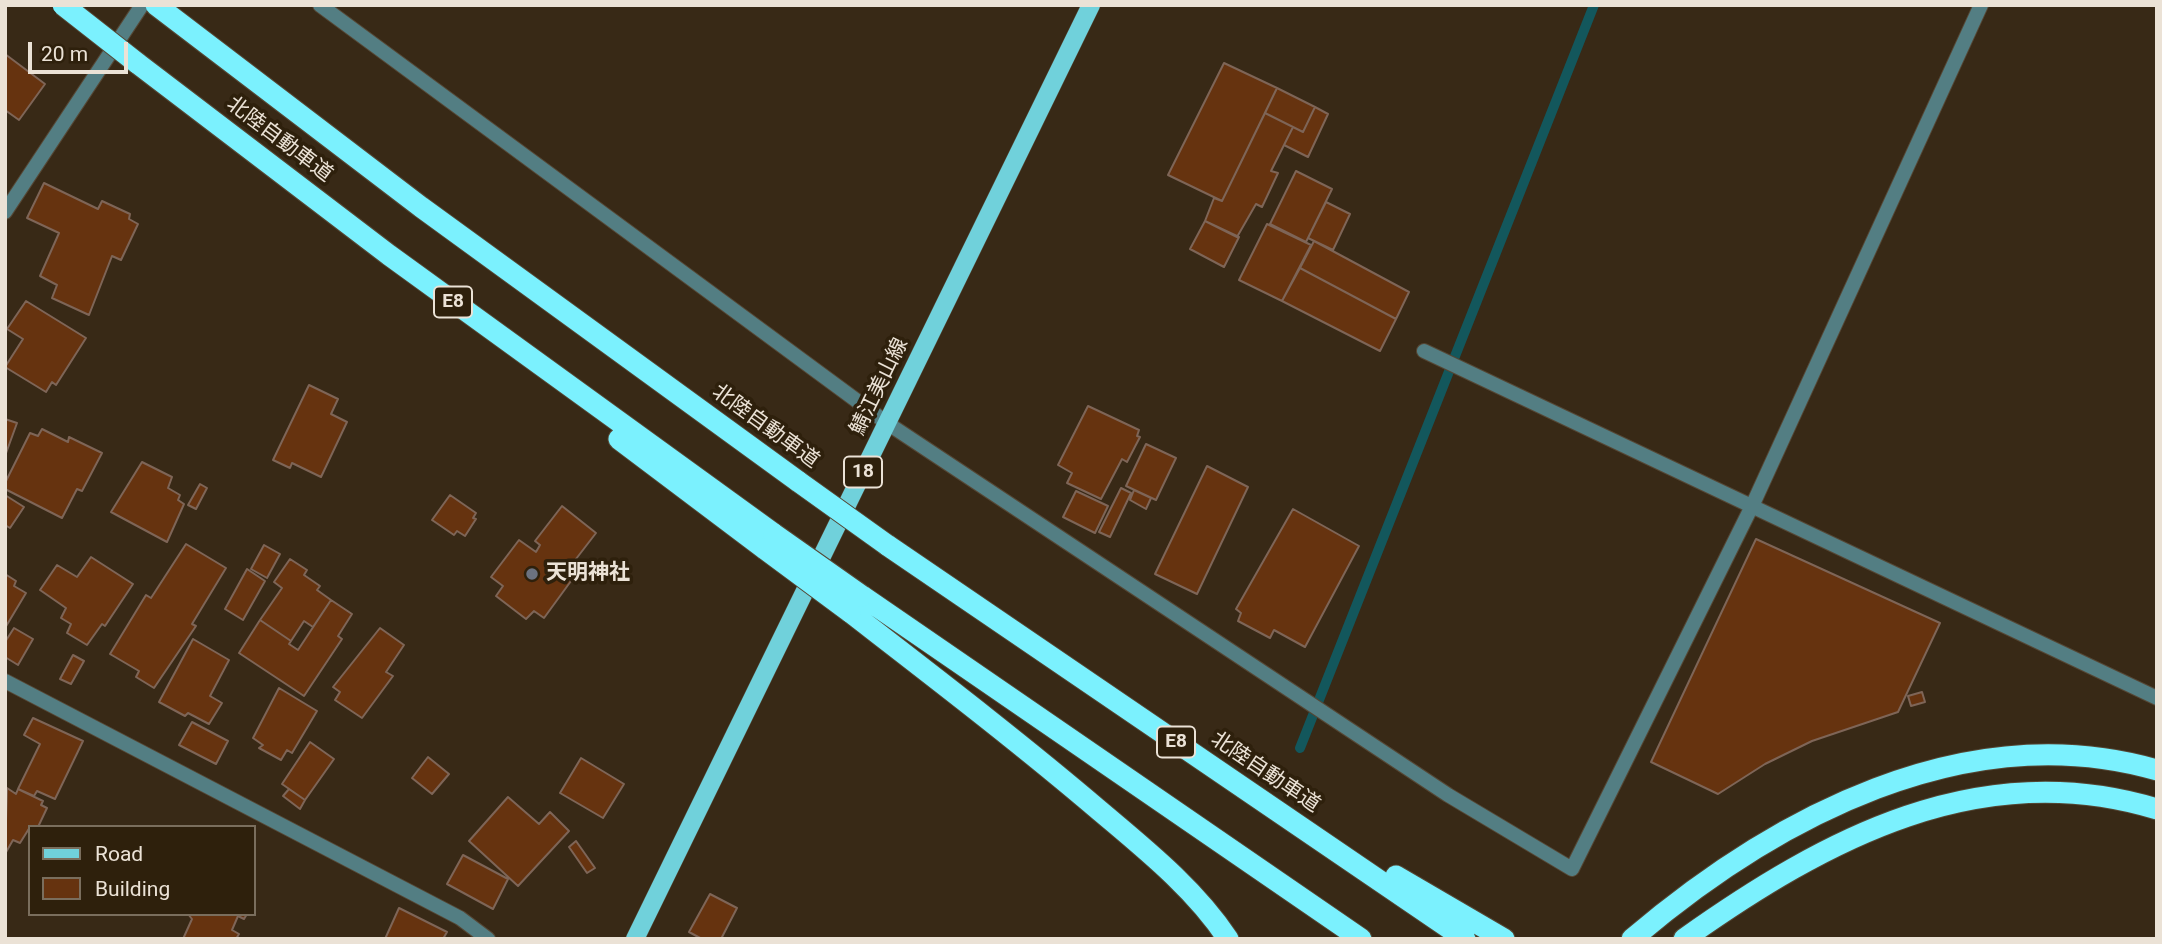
<!DOCTYPE html>
<html>
<head>
<meta charset="utf-8">
<style>
  body { margin:0 }
  #map { position:relative; width:2162px; height:944px; overflow:hidden; background:#382916; font-family:Roboto,sans-serif }
  canvas { display:block }
  .frame { position:absolute; inset:0; border:7px solid #ebe2d6; pointer-events:none }
  .legend { position:absolute; left:28px; top:825px; width:228px; height:91px; box-sizing:border-box; background:#2e200c; border:2px solid #7a6e5d; margin:0; padding:9px 12px; list-style:none; font-size:21px; color:#ebe2d6 }
  .legend li { display:flex; align-items:center; gap:14px; height:35px }
  .legend b { width:35px; border:2px solid #7a6e5d }
  .scale { position:absolute; left:28px; top:42px; width:100px; height:32px; box-sizing:border-box; border:4px solid #ebe2d6; border-top:0; padding-left:9px; font-size:21px; line-height:24px; white-space:nowrap; color:#ebe2d6; -webkit-text-stroke:5px #2e200c; paint-order:stroke }
</style>
</head>
<body>
<div id="map">
<canvas width="2162" height="944"></canvas>
<div class="frame"></div>
<ul class="legend">
<li><b style="height:9px;background:#70d1db"></b>Road</li>
<li><b style="height:19px;background:#66330f"></b>Building</li>
</ul>
<div class="scale">20 m</div>
</div>
<script>
const context = document.querySelector('canvas').getContext('2d');
context.lineJoin = 'round';
function strokePath(path, color, width, dash) {
  context.strokeStyle = color;
  context.lineWidth = width;
  context.lineCap = dash ? 'butt' : 'round';
  context.setLineDash(dash || []);
  context.stroke(path);
}
function fillPath(path, color) {
  context.fillStyle = color;
  context.fill(path, 'evenodd');
}
function label(font, color, halo, rows, align = 'center') {
  context.font = font + ' Roboto,"Noto Sans JP",sans-serif';
  context.lineWidth = 7;
  context.setLineDash([]);
  context.textBaseline = 'middle';
  context.strokeStyle = halo;
  context.fillStyle = color;
  for (const [text, x, y, turn = 0] of rows) {
    context.save();
    context.translate(x, y);
    context.rotate((+turn || 0) * Math.PI / 180);
    context.textAlign = isNaN(turn) ? turn : align;
    if (halo) context.strokeText(text, 0, 0);
    context.fillText(text, 0, 0);
    context.restore();
  }
}
const stream = new Path2D(`
  M1300,748l294,-743`);
const building = new Path2D(`
  M5,54l40,30 -26,36 -14,-10z
  M1224,63l53,25 -55,113 -54,-26z
  M1277,88l38,19 -12,25 -38,-19z
  M1315,107l13,7 -20,43 -24,-12 9,-18 10,5z
  M1265,113l28,14 -22,44 7,2 -16,34 -6,-3 -19,33 -32,-16 9,-23 8,3z
  M1296,171l36,18 -26,53 -36,-18z
  M44,183l54,26 4,-8 28,13 -1,5 9,5 -17,36 -9,-4 -23,59 -37,-17 5,-13 -17,-9 19,-43 -32,-15z
  M1326,202l24,12 -17,36 -25,-12z
  M1205,221l34,16 -15,30 -34,-18z
  M1267,224l44,21 -29,56 -43,-21z
  M1314,241l95,51 -13,27 -96,-51z
  M1300,268l96,51 -16,32 -98,-50z
  M26,301l60,37 -30,47 -4,-3 -6,10 -41,-25 18,-28 -16,-10z
  M309,385l29,14 -7,15 16,8 -26,55 -29,-14 -2,5 -17,-8z
  M1088,406l51,24 -2,6 3,1 -13,25 -5,-3 -21,40 -34,-16 5,-10 -14,-8z
  M5,419l12,4 -12,33z
  M42,429l26,13 1,-5 33,16 -20,38 -5,-2 -15,29 -57,-29v-6l25,-50 8,3z
  M1146,444l30,14 -20,42 -30,-14z
  M142,462l30,15 -4,11 12,7 -2,5 6,4 -17,38 -56,-30z
  M1207,466l41,21 -51,107 -42,-20z
  M200,484l7,4 -11,21 -8,-4z
  M1121,488l10,5 -21,44 -11,-5z
  M1134,490l17,8 -5,11 -16,-9z
  M1076,491l32,15 -13,27 -32,-16z
  M5,495l19,12 -14,21 -5,-3z
  M450,495l26,18 -3,5 3,1 -11,17 -8,-5 -3,4 -22,-15z
  M562,506l34,27 -27,35 -7,-4 -5,6 14,11 -27,37 -10,-7 -8,8 -30,-23 7,-10 -12,-9 28,-37 17,12 4,-7 -5,-4z
  M1293,509l66,37 -54,101 -31,-17 -4,8 -32,-17 3,-8 -5,-4z
  M1756,539l184,84 -42,89 -86,29 -47,23 -47,30 -67,-32z
  M186,544l40,24 -34,56 4,2 -42,62 -18,-11 3,-6 -29,-17 36,-59 5,3z
  M264,545l16,9 -13,24 -16,-9z
  M91,557l42,27 -28,42 -3,-2 -15,21 -20,-12 4,-9 -10,-6 5,-10 -26,-18 17,-25 20,12z
  M290,559l17,11 -3,5 16,11 -3,4 14,10 -18,27 -9,-6 -13,20 -31,-21 22,-32 -8,-6z
  M247,569l18,12 -22,39 -18,-11z
  M5,574l11,7 -2,5 12,7 -21,35z
  M331,600l21,14 -14,22 4,3 -38,57 -65,-43 21,-33 31,21 -2,3 9,6z
  M14,628l19,11 -15,26 -13,-8v-15z
  M380,628l24,17 -18,27 7,4 -31,42 -27,-18 5,-8 -7,-5z
  M193,639l36,21 -19,36 12,7 -13,21 -21,-11 -3,3 -26,-14z
  M73,655l11,6 -13,23 -11,-5z
  M279,688l38,23 -25,42 -5,-3 -6,10 -22,-12 4,-3 -10,-7z
  M1922,692l3,10 -14,4 -3,-10z
  M33,718l50,23 -28,58 -18,-8 -3,5 -16,-7 22,-45 -16,-9z
  M192,722l36,19 -12,23 -37,-19z
  M310,742l24,17 -29,41 -23,-16z
  M428,757l21,17 -17,20 -20,-16z
  M581,758l43,26 -21,34 -43,-25z
  M7,788l9,6 2,-5 25,12 -2,4 6,3 -9,19h-8l-10,16 -7,-3 -8,14z
  M289,789l16,11 -5,9 -17,-13z
  M508,797l31,27 11,-12 19,19 -51,55 -49,-45z
  M576,841l19,27 -8,5 -18,-26z
  M463,855l45,24 -15,30 -46,-25z
  M710,894l27,14 -16,31h-19l-13,-7z
  M399,908l48,24 -4,7h-58z
  M188,914h59l-3,5 -6,-3 -6,14 7,4 -3,5h-53l9,-20z`);
const street = new Path2D(`
  M320,5l567,418 561,372 124,74 181,-365 228,-499
  M5,212l137,-207
  M1424,351l733,347
  M5,681l455,237 28,21`);
const primary = new Path2D(`
  M635,939l456,-934`);
const highway = new Path2D(`
  M156,5l265,202 378,275
  M137,63l252,192 385,279
  M619,439l146,110
  M887,545l578,394
  M862,596l499,343
  M850,612c84,65 169,130 250,199 45,38 95,78 128,128
  M1396,876l108,63
  M1632,939c142,-121 334,-224 525,-169
  M1684,939c141,-100 296,-184 473,-130`);
const highwayBridge = new Path2D(`
  M63,5l74,58
  M799,482l88,63
  M774,534l88,62
  M765,549l85,63`);
const markers = [
  [532,574,7,"#6b7280"]
];
const shields = [
  [453,302,38],
  [863,472,38],
  [1176,742,38]
];
const shieldNames = [
  ["E8",453,302],
  ["18",863,472],
  ["E8",1176,742]
];
const streetNames = [
  ["北陸自動車道",279,140,37],
  ["鯖江美山線",880,387,-64],
  ["北陸自動車道",765,427,36],
  ["北陸自動車道",1265,773,34]
];
const poiNames = [
  ["天明神社",546,574]
];
strokePath(stream, '#13575c', 10);
fillPath(building, '#66330f');
strokePath(building, '#7e6557', 2);
strokePath(street, '#554735', 16);
strokePath(primary, '#554735', 19);
strokePath(highway, '#554735', 23);
strokePath(street, '#537e83', 14);
strokePath(primary, '#70d1db', 18);
strokePath(highway, '#7bf1fe', 21);
strokePath(highwayBridge, '#554735', 23, []);
strokePath(highwayBridge, '#7bf1fe', 21);
for (const [x, y, r, color] of markers) {
  const dot = new Path2D();
  dot.arc(x, y, r, 0, 2 * Math.PI);
  context.fillStyle = color;
  context.fill(dot);
  strokePath(dot, '#2e200c', 2.5);
}
for (const [x, y, w] of shields) {
  const box = new Path2D();
  box.roundRect(x - w / 2, y - 15.5, w, 31, 5);
  context.fillStyle = '#2e200c';
  context.fill(box);
  strokePath(box, '#ebe2d6', 2);
}
label('bold 19px', '#ebe2d6', null, shieldNames);
label('21px', '#ebe2d6', '#2e200c', streetNames);
label('bold 21px', '#ebe2d6', '#2e200c', poiNames, 'left');
</script>
</body>
</html>
